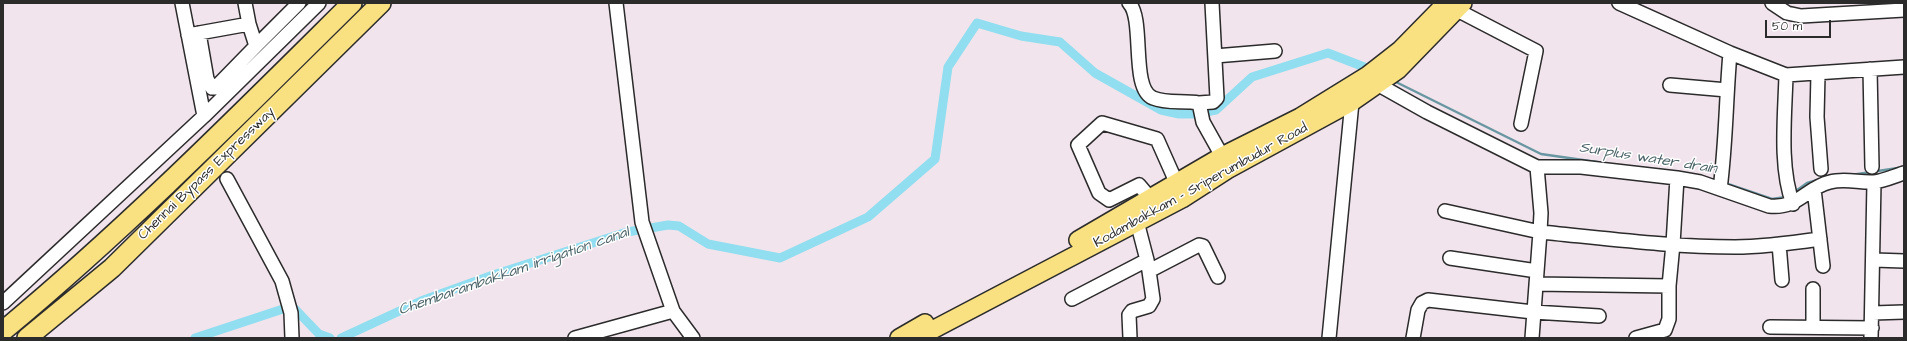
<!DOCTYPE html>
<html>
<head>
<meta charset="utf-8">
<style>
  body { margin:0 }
  #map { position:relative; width:1907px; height:341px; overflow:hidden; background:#f2e4ed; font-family:"Architects Daughter",sans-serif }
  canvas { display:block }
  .frame { position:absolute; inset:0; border:4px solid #2b2b2b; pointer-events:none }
  .scale { position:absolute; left:1765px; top:20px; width:66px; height:18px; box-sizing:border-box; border:2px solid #2b2b2b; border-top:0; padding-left:5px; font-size:12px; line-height:14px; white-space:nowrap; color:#2b2b2b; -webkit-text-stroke:3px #fff; paint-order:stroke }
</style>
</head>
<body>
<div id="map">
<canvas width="1907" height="341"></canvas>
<div class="frame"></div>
<div class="scale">50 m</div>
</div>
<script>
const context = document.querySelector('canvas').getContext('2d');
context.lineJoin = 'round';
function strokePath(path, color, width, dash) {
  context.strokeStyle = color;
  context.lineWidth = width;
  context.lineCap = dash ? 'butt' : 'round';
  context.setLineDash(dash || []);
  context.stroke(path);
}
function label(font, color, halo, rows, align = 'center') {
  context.font = font + ' "Architects Daughter",sans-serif';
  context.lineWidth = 3;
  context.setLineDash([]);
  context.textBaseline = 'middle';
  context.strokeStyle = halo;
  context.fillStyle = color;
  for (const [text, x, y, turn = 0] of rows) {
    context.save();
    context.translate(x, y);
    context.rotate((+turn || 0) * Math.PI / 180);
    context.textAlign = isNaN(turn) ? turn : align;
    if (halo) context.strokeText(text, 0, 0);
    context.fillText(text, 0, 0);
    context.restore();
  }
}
const stream = new Path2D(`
  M1396,82l145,72 63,9
  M1851,175l47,-7
  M1725,183l47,16 14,-2
  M1793,193l14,-10 14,-4`);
const canal = new Path2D(`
  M195,338l91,-30 9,1 24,25 11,4
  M341,338l80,-37 72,-26 134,-43 41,-7 11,1 29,18 72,14 88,-41 67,-58 13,-92 29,-44 44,13 39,6 35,31 66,37 18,4h16l21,-4 36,-33 76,-24 44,17`);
const minor = new Path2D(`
  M182,3l22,113
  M245,3l4,21
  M616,3l26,219 31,89 20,27
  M1129,3c16,16 1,86 24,95 14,6 31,2 46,5l4,19 19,34 3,9
  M1619,3l111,50 56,22 118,-8
  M1772,3l15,10 14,3 103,-6
  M1457,10l79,41 -15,73
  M199,33l8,46 5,9h3l41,-42
  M188,35l61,-11 7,22 43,-43
  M1215,56l60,-5
  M1870,69l2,98
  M1818,74l-1,43 4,52
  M1786,75c-1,40 -7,92 7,129
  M1373,79l6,6 48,27 110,55h44l96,11 23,4 69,24c30,3 36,-18 61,-24 15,-4 30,1 44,0 10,-1 20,-6 30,-9
  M1670,85l57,5
  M1199,103l14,-1 4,-4 -5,-95
  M227,179l55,102 9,32 1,25
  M1720,189c6,-45 6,-91 10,-136
  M1814,189l9,77
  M1150,198l-11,-13 -30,15 -10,-7 -21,-48 24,-22 55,16 20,45
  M1445,211l95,21 1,-19 -4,-46
  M1135,214l12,46
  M1779,244l3,36
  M1450,258l87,13
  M1874,260l30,1
  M1536,284l133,2
  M1072,299l75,-39 2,11 50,-26 4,1 15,31
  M3,303l201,-187 115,-113
  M1873,313l31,-1
  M1770,327l102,1
  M1813,327v-38
  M575,338l98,-27
  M1130,338l-1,-23 3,-4 17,-5 4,-7 -4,-28
  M1329,338l23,-236
  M1413,338l5,-28 4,-7 6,-3 105,12 66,4
  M1532,338l8,-106c64,6 130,15 195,15 29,0 57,-4 85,-8
  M1636,338l29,-8 4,-11v-33l4,-42 4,-66
  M1871,338l3,-156`);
const major = new Path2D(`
  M1078,240l144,-84 78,-39 68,-42 32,-25 46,-47
  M899,338l26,-15
  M917,338l265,-139 45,-29 125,-68 46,-32 65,-67`);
const highway = new Path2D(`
  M3,331c123,-102 236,-216 349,-328
  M27,338l85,-70 269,-265`);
const streetNames = [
  ["Chennai Bypass Expressway",207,174,-44],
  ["Kodambakkam – Sriperumbudur Road",1201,186,-29]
];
const waterNames = [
  ["Surplus water drain",1648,159,9],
  ["Chembarambakkam irrigation canal",514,272,-19]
];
strokePath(stream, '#6896a1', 2.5);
strokePath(canal, '#90deef', 9);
strokePath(minor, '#2b2b2b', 16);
strokePath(major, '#2b2b2b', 20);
strokePath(highway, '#2b2b2b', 22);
strokePath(minor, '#fff', 13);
strokePath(major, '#f9e181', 17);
strokePath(highway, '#f9e181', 19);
label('14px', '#2b2b2b', '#fff', streetNames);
label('italic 15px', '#496166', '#fff', waterNames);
</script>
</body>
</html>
